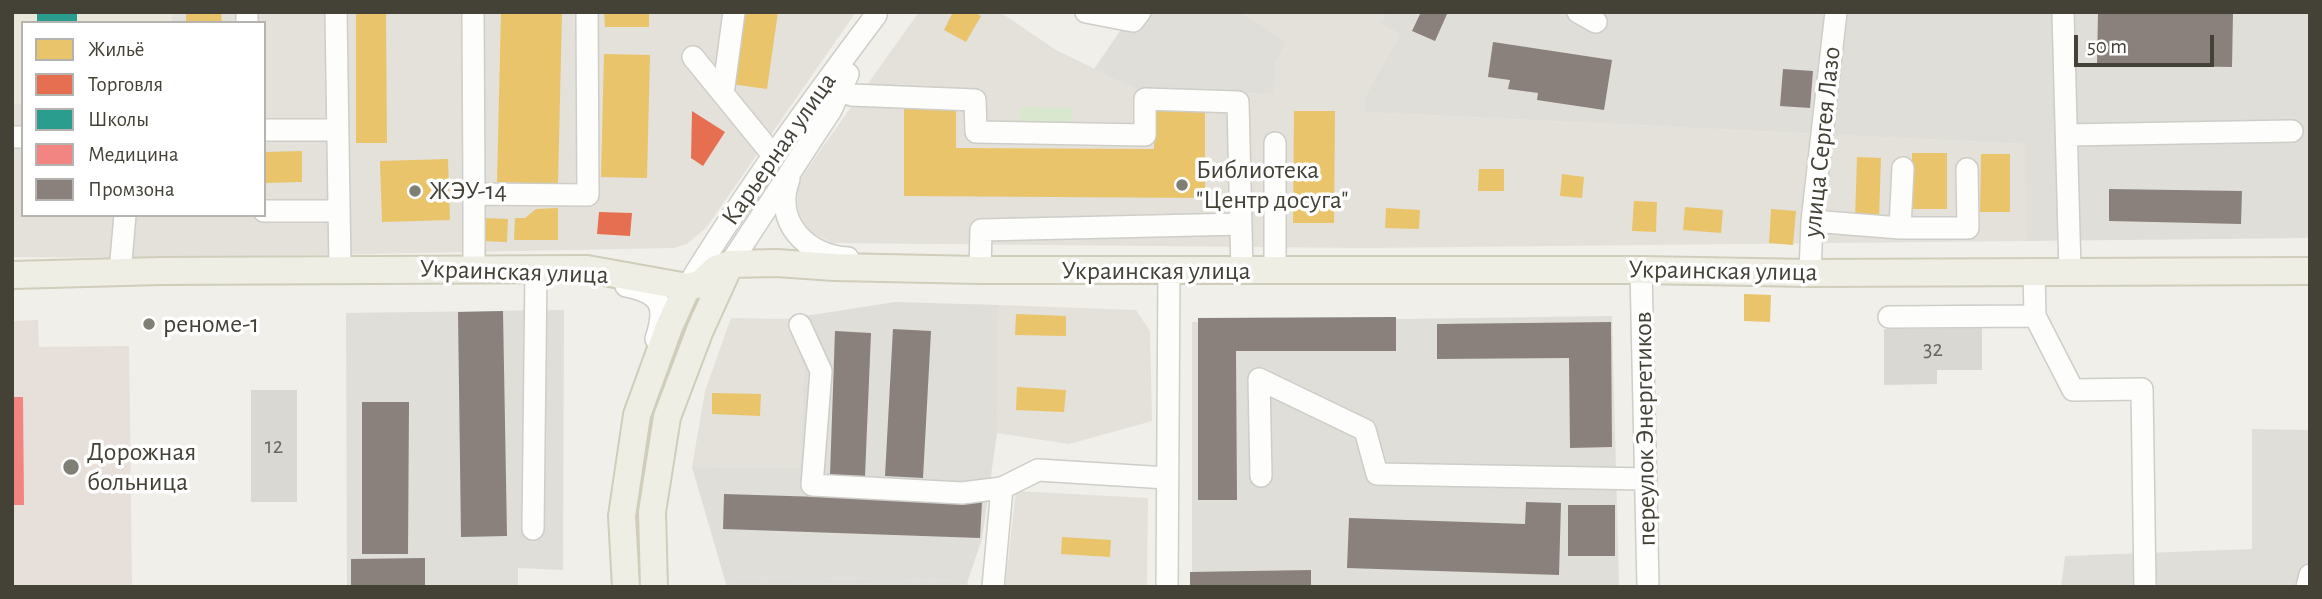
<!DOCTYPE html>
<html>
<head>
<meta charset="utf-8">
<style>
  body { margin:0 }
  #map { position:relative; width:2322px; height:599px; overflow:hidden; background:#f0efea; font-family:"Alegreya Sans",sans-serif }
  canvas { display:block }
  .frame { position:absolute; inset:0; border:14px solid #444237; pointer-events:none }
  .legend { position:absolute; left:21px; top:21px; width:245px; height:196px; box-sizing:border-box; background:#fff; border:2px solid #b4b3af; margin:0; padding:9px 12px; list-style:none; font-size:21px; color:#444237 }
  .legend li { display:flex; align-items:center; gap:14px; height:35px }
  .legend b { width:35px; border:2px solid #b4b3af }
  .scale { position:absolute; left:2074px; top:35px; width:140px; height:32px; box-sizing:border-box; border:4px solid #444237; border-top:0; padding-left:9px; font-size:21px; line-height:24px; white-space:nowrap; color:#444237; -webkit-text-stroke:5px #fff; paint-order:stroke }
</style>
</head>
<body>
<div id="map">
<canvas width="2322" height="599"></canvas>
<div class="frame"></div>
<ul class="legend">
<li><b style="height:19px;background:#e9c46a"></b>Жильё</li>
<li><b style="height:19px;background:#e76f51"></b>Торговля</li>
<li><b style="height:19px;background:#2a9d8f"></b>Школы</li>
<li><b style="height:19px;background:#f28482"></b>Медицина</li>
<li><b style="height:19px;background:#8a817c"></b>Промзона</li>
</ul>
<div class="scale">50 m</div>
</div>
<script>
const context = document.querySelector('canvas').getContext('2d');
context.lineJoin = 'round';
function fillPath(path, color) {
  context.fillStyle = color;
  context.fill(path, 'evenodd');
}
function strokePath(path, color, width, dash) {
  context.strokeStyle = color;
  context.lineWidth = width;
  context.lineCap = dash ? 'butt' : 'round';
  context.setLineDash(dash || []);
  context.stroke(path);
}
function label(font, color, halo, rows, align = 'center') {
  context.font = font + ' "Alegreya Sans",sans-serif';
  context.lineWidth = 7;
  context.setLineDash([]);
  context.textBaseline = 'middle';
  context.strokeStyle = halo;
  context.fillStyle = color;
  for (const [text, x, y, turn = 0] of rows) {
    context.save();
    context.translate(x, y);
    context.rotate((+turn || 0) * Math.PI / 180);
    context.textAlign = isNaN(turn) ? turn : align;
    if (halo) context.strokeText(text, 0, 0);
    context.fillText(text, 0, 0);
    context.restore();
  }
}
const residential = new Path2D(`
  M171,12h685l-150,216 -19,16 -13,4 -518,10 -144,-1v-153l11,-1v112h241v-192h-92z
  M919,12h81l56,38 85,41 131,3 3,-31 12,-21 -45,-30h146l-6,12 18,10 -35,62v16l661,32v97l-661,7 -533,-5 -21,-11 -7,-9 -6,-12 -1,-18 5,-17z
  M999,305l137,5 14,21 2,90 -83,23 -72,-11z
  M731,318l55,1 18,45 -4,104 -108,-1 13,-76z
  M1016,491l132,7 -1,89h-142z`);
const industrial = new Path2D(`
  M1133,12h109l45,30 -12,21 -2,31 -132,-3 -47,-22z
  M1388,12h922v226l-284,3 -1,-97 -660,-32v-16l35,-62 -19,-10z
  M895,302l104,3 -2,128 -15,106 -14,41 -244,-3 -32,-110 108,1 4,-103 -18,-46z
  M564,310l-1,260 -45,-2v19h-171l-1,-274z
  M1612,316l7,271h-427v-265z
  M2252,429l58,1v157h-249l4,-31 187,-7z`);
const education = new Path2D(`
  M12,12h159l1,11h-149v80l-11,1z`);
const medical = new Path2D(`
  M38,320l1,27 90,-1 3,241h-120v-266z`);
const green = new Path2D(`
  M1020,107l52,1v18h-52z
  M660,383l7,2 -23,202h-8l-3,-59 13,-101z`);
const parking = new Path2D(`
  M724,577l244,3 -1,7h-240z`);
const homes = new Path2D(`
  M186,12h35l1,11h-36z
  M356,12h30l1,131h-31z
  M501,12h61l-4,172 -61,-2z
  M604,12h45v15h-44z
  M741,12h37l-11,77 -36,-5z
  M953,12h21l7,4 -15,26 -22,-12z
  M604,54l46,1 -3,123 -46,-1z
  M904,103h52v45l198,1 1,-44h50v93l-301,-2z
  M1294,111h41l-1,112h-41z
  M302,151v31l-38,1v-31z
  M1912,153h35v56h-35z
  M1981,154h29v58h-30z
  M1857,157l24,1 -2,61h-24z
  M448,159l2,61 -68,2 -2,-61z
  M1479,169h25v22h-26z
  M1562,174l22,3 -2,21 -22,-2z
  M1634,201l23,1 -1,30 -24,-1z
  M1685,207l38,3 -2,23 -38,-3z
  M558,208v32h-44l1,-22h10l11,-9z
  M1386,208l34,2 -1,19 -34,-1z
  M1771,209l25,2 -3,34 -24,-2z
  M482,218l26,1 -1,23 -26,-1z
  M1744,294l27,1 -1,27 -26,-1z
  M1016,314l50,2v20l-51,-1z
  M1017,387l49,3 -2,22 -48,-2z
  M712,393l49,1 -1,22 -48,-2z
  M1062,537l49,3 -1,17 -49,-3z`);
const shops = new Path2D(`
  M692,111l33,21 -22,34 -12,-8z
  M599,212l33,1 -2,23 -33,-2z`);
const schools = new Path2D(`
  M37,12h40v11h-40z`);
const health = new Path2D(`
  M12,397h11l1,108h-12z`);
const industry = new Path2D(`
  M1421,12h27l-13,29 -23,-10z
  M2098,12h135l-1,55 -135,-2z
  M1493,42l119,18 -8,50 -67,-10 1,-7 -30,-4 2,-9 -22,-3z
  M1783,69l30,2 -3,37 -30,-2z
  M2109,189l133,2 -1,33 -132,-3z
  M503,311l4,225 -46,1 -3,-225z
  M1396,317v34h-160l1,149h-39v-182z
  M1611,322l1,125 -42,1 -1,-90 -132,1v-35z
  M893,329l38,2 -8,147 -38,-2z
  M835,331l36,2 -6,143 -35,-1z
  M362,402h47l-1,152h-46z
  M724,494l258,8 -2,36 -257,-9z
  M1526,502l35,1 -2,72 -212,-7 2,-50 176,6z
  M1568,505h47v51h-47z
  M425,558v27l-74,1v-27z
  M1311,570v17h-121v-15z`);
const building = new Path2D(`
  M1982,328v42h-45v14l-53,1v-56z
  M251,390h46v112h-46z`);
const minor = new Path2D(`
  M247,12v11
  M336,12l4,257
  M473,12l1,182
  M1086,12l47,9 7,-9
  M1578,12l18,10
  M2063,12l7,259
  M693,57l75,92
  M723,94l11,-82
  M851,95l124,5 1,32 169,3v-36l93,3 4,169
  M264,130h73
  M2067,135l225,-4
  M12,137h11
  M1275,143v128
  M789,179c-16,43 18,77 59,79
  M264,211h74
  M1812,221l88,7h68l-1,-59
  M1900,228l3,-60
  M730,264l101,-154 17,-36
  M474,269v-75l114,1 -1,-183
  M980,270l1,-40 260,-6
  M1641,270l7,317
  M2034,271l1,45 38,74 69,-1 3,198
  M120,272l5,-57
  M1810,273l2,-52 24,-209
  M626,286c35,7 41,19 30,53
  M687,287c58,-95 123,-184 189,-272
  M1889,317l146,-1
  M800,325l21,46 -9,114 150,8 40,-5 36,-18 129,8
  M1261,476l-2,-97 106,51 12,44 269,5
  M533,529l3,-259
  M993,587l9,-99
  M1167,587l2,-316
  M2307,587l3,-12`);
const major = new Path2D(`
  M12,275l149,-4 426,-2 100,18 13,-3 16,-15 14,-5 47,-1 57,4 146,3h661l169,3 500,-2
  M626,587l-4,-71 15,-101 32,-88 18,-40
  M654,587l-2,-75 15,-95 33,-87 30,-66`);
const markers = [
  [1182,185,7,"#807f76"],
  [415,191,7,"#807f76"],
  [149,324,7,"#807f76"],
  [71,467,9,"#807f76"]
];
const numberNames = [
  ["32",1933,349],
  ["12",274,446]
];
const streetNames = [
  ["улица Сергея Лазо",1822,142,-84],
  ["Карьерная улица",779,149,-55],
  ["Украинская улица",1156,271],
  ["Украинская улица",1723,271,1],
  ["Украинская улица",514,272,2],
  ["переулок Энергетиков",1645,429,-91]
];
const poiNames = [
  ["Библиотека",1196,170],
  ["\"Центр досуга\"",1196,200],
  ["ЖЭУ-14",429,191],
  ["реноме-1",163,324],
  ["Дорожная",87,452],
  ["больница",87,482]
];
fillPath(residential, '#e3e1d9');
fillPath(industrial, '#dfded8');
fillPath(education, '#e9e8da');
fillPath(medical, '#e7dfd9');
fillPath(green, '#d8e7cd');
fillPath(parking, '#dfdeda');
fillPath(homes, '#e9c46a');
fillPath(shops, '#e76f51');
fillPath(schools, '#2a9d8f');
fillPath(health, '#f28482');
fillPath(industry, '#8a817c');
fillPath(building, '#d9d8d3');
strokePath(minor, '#cecdc8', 24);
strokePath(major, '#d0cdba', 30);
strokePath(minor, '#fdfdfc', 21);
strokePath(major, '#efeee5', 26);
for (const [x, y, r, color] of markers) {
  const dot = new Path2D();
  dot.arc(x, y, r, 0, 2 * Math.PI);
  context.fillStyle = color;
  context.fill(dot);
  strokePath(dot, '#fff', 2.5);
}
label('23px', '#6a685f', null, numberNames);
label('26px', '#444237', '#fff', streetNames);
label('26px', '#444237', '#fff', poiNames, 'left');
</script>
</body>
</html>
